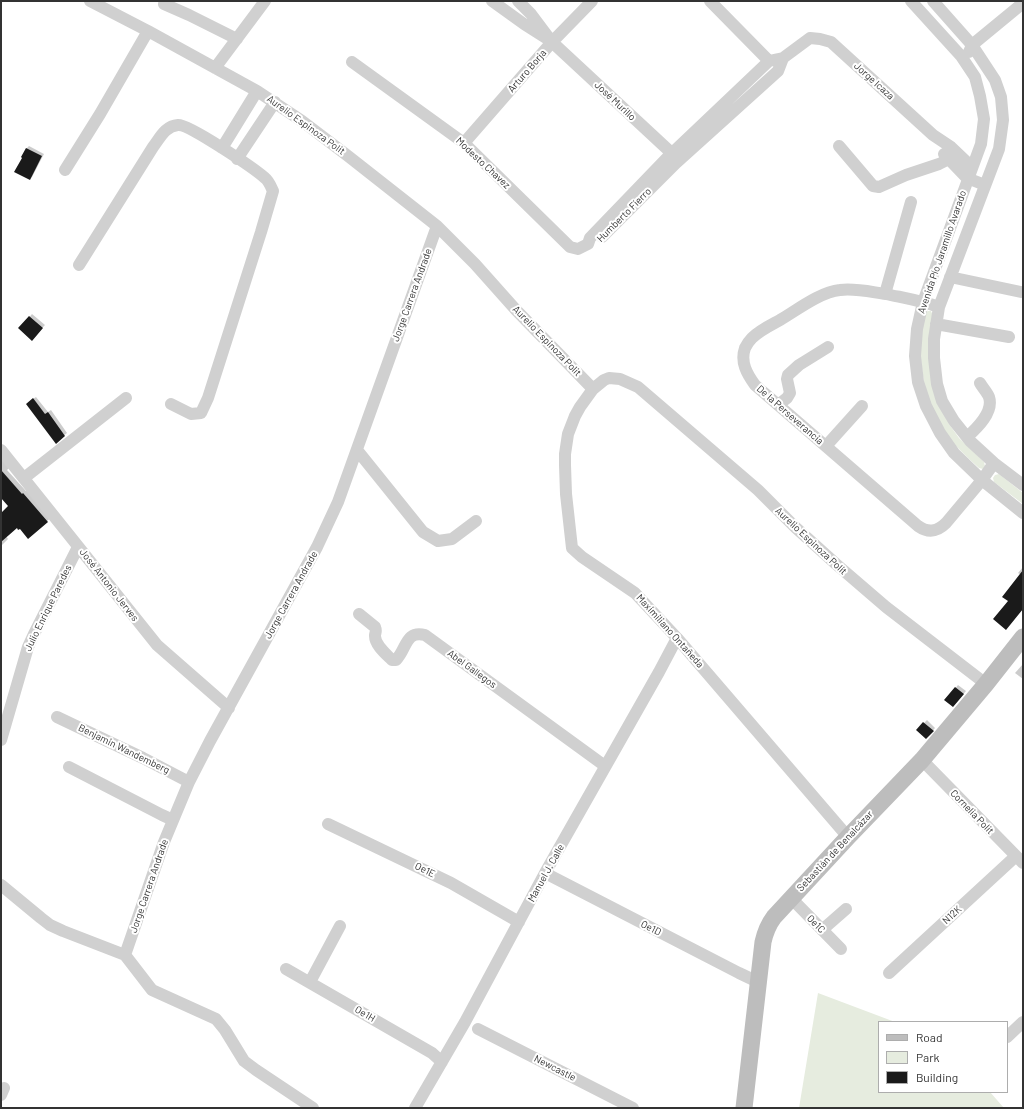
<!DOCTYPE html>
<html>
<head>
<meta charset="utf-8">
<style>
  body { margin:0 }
  #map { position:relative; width:1024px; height:1109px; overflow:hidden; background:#fff; font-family:Barlow,sans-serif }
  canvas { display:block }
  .frame { position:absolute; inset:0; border:2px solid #333; pointer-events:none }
  .legend { position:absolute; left:878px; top:1021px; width:130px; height:72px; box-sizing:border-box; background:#fff; border:1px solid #adadad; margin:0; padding:5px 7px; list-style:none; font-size:12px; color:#333 }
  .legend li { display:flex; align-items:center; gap:8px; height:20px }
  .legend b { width:20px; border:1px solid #adadad }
</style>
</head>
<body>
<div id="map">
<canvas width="1024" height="1109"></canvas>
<div class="frame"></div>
<ul class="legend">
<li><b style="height:5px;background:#bdbdbd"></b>Road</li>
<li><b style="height:11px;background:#e6ecdf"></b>Park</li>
<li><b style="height:11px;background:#1a1a1a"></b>Building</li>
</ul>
</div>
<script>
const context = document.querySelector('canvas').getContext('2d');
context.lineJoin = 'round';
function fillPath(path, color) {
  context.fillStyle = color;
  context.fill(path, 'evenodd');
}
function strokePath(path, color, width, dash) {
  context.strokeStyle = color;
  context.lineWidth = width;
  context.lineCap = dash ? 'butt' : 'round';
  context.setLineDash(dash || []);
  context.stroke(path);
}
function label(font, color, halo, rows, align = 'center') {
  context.font = font + ' Barlow,sans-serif';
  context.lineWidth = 4;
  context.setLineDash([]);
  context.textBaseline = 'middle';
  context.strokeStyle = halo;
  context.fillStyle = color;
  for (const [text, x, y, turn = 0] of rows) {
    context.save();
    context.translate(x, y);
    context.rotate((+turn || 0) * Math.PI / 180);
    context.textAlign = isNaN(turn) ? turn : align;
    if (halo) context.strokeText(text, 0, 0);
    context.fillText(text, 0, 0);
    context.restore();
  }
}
const green = new Path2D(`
  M928,311h3l2,5 -1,4 17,104 10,14 25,24 1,4 -2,3 -4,-1 -10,-9 -16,-16 -11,-14 -17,-39 -5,-37 4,-40z
  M999,474l24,19v11l-29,-22 -1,-4 2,-3z
  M818,993l77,29h-16v70h111l14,16h-205z`);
const shadow = new Path2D(`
  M29,146l15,8 -12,23 -3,2 -3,-30z
  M32,314l13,11 -13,14 -12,-11z
  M36,397l12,15 3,-2 16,23 -11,9 -26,-41z
  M1,459l9,8 -3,3 19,21 1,-1 24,28 -4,3 -27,7 -3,-1 -11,9 2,3 -7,7v-31l9,-9 -9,-10z
  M1023,567v41l-14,-7 12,-26 -3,-2z
  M1023,664v15l-8,-6z
  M958,685l8,6 -10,12 -10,-3z
  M927,720l8,8 -6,7 -12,-5z`);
const building = new Path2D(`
  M26,148l16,8 -12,24 -16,-8 8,-14 -1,-1z
  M29,316l14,12 -11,13 -14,-13z
  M33,398l12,16 3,-2 17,24 -9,8 -30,-40z
  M1,470l21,24 1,-1 25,29 -20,17 -8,-10 -2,1 -1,-2 -16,14v-29l7,-7 -7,-8z
  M1023,570v39l-17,21 -13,-11 15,-18 -6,-4z
  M955,687l9,7 -11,13 -9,-7z
  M923,722l11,9 -8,8 -10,-9z`);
const street = new Path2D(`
  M90,1l58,30 109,60 45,30 46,35 89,70 38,38 41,46 77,79
  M492,1l32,23 22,14
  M518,1l13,13 21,28 126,117
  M710,1l59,60
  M911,1l50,55 14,21 5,19 4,23 -3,25 -58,158 -6,27 -2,27 3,26 8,24 14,27 14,20 28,27 41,33
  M933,1l39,44 23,35 6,17 2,23 -4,29 -60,158 -5,32v19l3,26 5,17 12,20 16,20 24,22 29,22
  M164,4l25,11 48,24
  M969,52l3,-7 51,-42
  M352,62l112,81 106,104 8,2 10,-5
  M215,68l50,-67
  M464,143l88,-101 40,-41
  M839,146l34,40 6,1 27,-12 33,-11 10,-5
  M222,148l35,-57
  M944,154l23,24 18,7
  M237,159l38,-57
  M65,170l35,-56 48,-83
  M602,237l74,-74 102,-92 5,-13
  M588,244l2,-6 79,-82 100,-95 14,-3 27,-20 10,1 11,3 102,93 18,12 21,20
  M79,265l74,-118c7,-9 12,-21 25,-22 11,-1 77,44 87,53 4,3 6,9 8,13l-12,41 -53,166 -7,15 -10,1 -20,-10
  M950,277l71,15
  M885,294l26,-92
  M939,307c-17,-6 -35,-9 -53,-13 -15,-2 -31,-6 -46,-4 -20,2 -43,20 -60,30 -9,5 -20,10 -28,18 -3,3 -5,6 -7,10 -5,14 2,26 10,37l163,141c10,7 19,6 28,-3l36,-43 12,-17
  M936,324l73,13
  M778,405l9,-7 3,-5 -3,-14 1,-4 11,-10 29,-18
  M967,437c10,-9 27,-25 22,-40 -2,-5 -7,-10 -9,-14
  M826,446l36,-40
  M1,450l156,195 72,63
  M357,450l66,82 15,9 14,-2 24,-18
  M24,478l102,-80
  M359,614l16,13c2,5 0,5 0,9 0,9 11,18 17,24h4c11,-11 9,-30 29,-25l180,131
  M57,717l86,41 46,24
  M1,740l27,-93 6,-13 44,-87
  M922,760l101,103
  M69,767l93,48 11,5
  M328,824l123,59 68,39
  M848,837l-171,-199 -42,-45 -53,-36 -10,-9 -6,-54 -1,-29v-11l3,-20 7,-18 5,-9 13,-18 11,-9 5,-2 11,1 18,8 120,103 37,37 41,37 50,43 100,77
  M545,873l194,100 19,9
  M1,885l40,33 9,7 13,6 62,24
  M791,898l50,51
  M822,930l24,-21
  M125,955l39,-113 25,-60 21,-41 107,-194 21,-45 99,-276
  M125,955l27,35 64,29 9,11 19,31 12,9 57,38
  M286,969l146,84 10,9
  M889,973l127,-117
  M310,982l30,-56
  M478,1029l155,79
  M1007,1037l16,-15
  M1,1095l3,-7
  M415,1108l50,-86 80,-149 114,-201 18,-34`);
const secondary = new Path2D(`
  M744,1108l19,-166c2,-9 5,-17 11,-25l74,-80 74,-77 64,-76 37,-47`);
const streetNames = [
  ["Arturo Borja",527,71,-49],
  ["Jorge Icaza",874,81,42],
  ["José Murillo",615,101,43],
  ["Aurelio Espinoza Polit",306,125,36],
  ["Modesto Chavez",483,163,43],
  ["Humberto Fierro",624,215,-45],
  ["Avenida Pío Jaramillo Avarado",942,252,-71],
  ["Jorge Carrera Andrade",412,295,-70],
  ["Aurelio Espinoza Polit",547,341,46],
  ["De la Perseverancia",790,415,41],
  ["Aurelio Espinoza Polit",811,541,43],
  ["José Antonio Jerves",109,585,52],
  ["Jorge Carrera Andrade",291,595,-61],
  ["Julio Enrique Paredes",48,608,-64],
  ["Maximiliano Ontañeda",670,631,48],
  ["Abel Gallegos",472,669,36],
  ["Benjamin Wandemberg",124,749,26],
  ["Cornelia Polit",972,812,46],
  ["Sebastián de Benalcázar",835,851,-47],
  ["Oe1E",425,870,26],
  ["Manuel J. Calle",546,873,-61],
  ["Jorge Carrera Andrade",149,886,-71],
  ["N12K",952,915,-43],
  ["Oe1C",816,924,45],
  ["Oe1D",651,928,27],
  ["Oe1H",365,1014,31],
  ["Newcastle",555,1068,27]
];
fillPath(green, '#e6ecdf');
fillPath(shadow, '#0003');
fillPath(building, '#1a1a1a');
strokePath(street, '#d0d0d0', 12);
strokePath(secondary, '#bdbdbd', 17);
label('10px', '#333', '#fff', streetNames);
</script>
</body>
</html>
